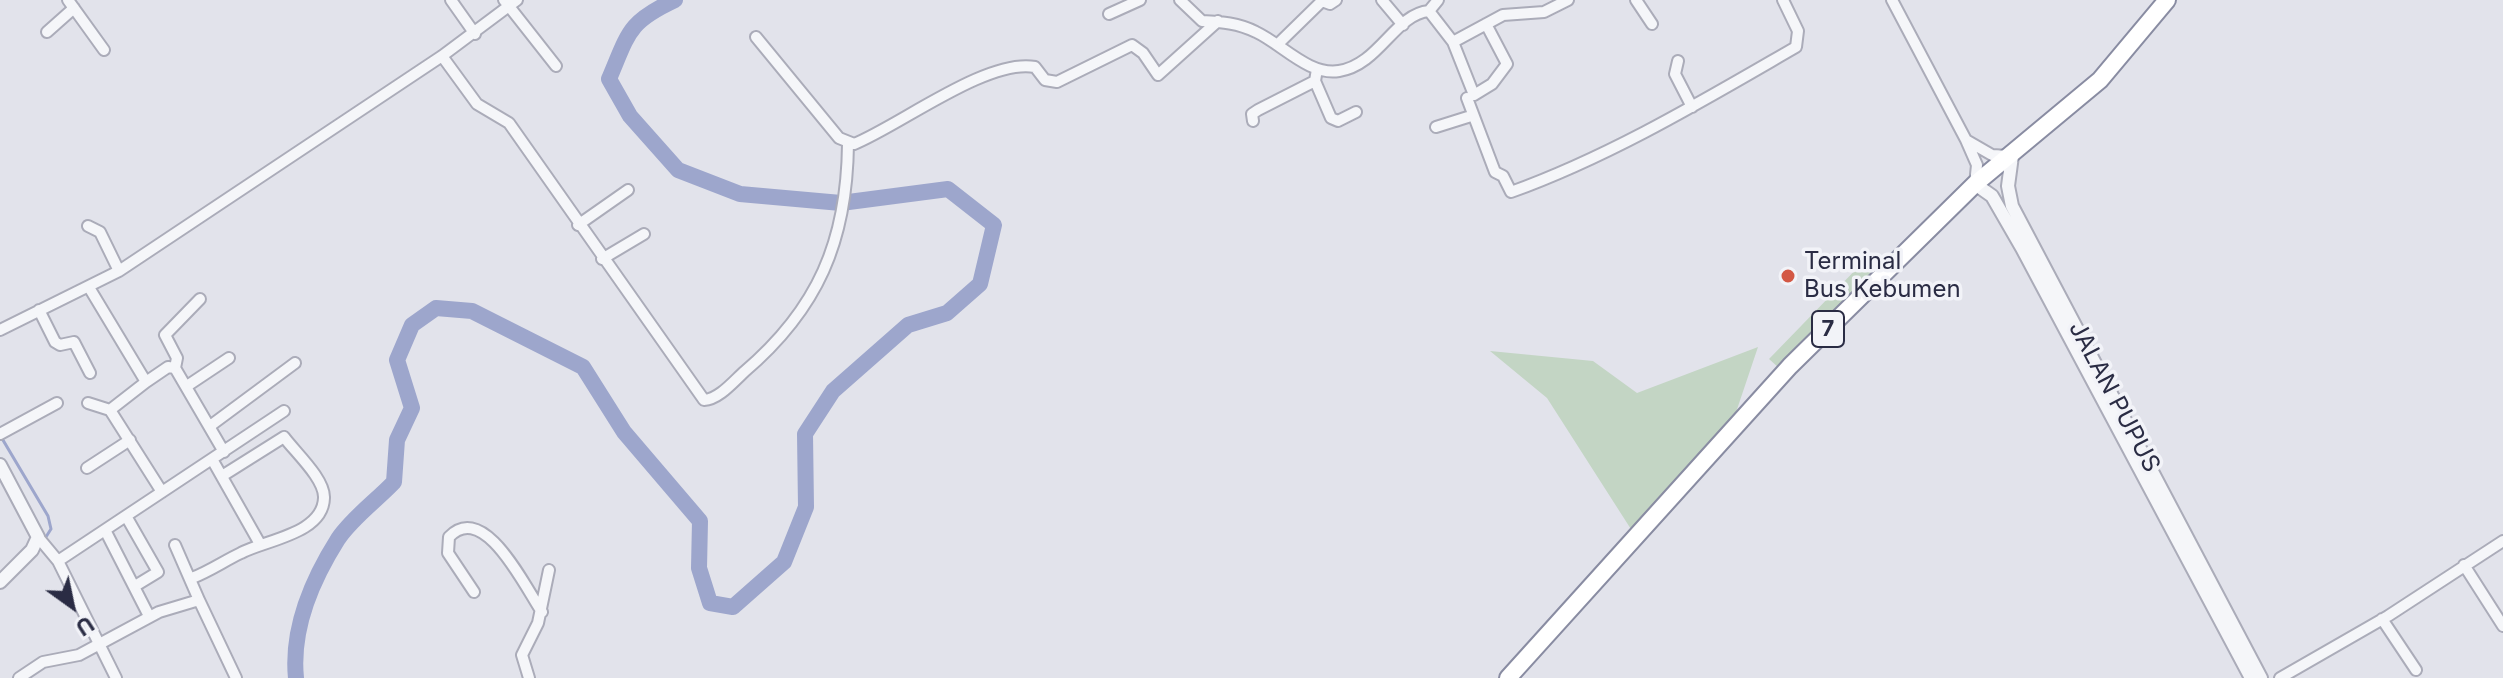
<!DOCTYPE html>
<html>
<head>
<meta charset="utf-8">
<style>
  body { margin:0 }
  #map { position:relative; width:2503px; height:678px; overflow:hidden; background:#e2e3eb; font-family:Inter,sans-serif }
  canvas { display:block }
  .north { position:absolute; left:32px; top:566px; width:80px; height:80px; -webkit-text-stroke:6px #f2f3f8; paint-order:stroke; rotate:147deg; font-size:22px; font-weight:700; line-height:32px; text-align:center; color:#2a2c44 }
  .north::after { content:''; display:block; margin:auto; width:28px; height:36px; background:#2a2c44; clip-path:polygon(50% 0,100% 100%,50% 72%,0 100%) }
</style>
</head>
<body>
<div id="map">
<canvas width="2503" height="678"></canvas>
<div class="north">U</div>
</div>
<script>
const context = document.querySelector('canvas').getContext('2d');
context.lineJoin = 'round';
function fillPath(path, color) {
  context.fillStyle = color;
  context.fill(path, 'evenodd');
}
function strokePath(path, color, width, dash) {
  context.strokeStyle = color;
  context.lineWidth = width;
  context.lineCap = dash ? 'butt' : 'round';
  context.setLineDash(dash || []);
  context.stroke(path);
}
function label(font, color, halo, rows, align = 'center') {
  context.font = font + ' Inter,sans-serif';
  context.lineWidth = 7;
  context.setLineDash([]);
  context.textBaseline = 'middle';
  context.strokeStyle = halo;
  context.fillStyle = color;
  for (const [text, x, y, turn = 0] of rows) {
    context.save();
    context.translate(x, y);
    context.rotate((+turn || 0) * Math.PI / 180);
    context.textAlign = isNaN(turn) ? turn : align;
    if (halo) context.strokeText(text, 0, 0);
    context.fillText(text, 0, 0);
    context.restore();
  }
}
const green = new Path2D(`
  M1866,259l9,10 -96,99 -10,-9z
  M1758,347l-31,92 -91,98 -89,-139 -57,-47 103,10 44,32z`);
const stream = new Path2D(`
  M0,435l48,81 3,13 -7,11`);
const river = new Path2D(`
  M296,678c-5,-49 16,-98 42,-139 14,-21 39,-39 56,-57l3,-42 15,-32 -15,-48 15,-35 24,-17 36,3 111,56 41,65 76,89 -1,47 11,35 23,4 51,-45 22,-55 -1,-73 28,-43 75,-66 39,-12 33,-29 14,-59 -46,-36 -107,14 -101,-9 -62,-24 -48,-54 -21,-37c20,-47 19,-57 66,-79`);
const minor = new Path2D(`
  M68,0l36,50
  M451,0l24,34
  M504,0l52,66
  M1180,0l22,21c20,1 36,2 54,11 26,12 53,44 83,39 40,-6 56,-57 90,-60l24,31 21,53 18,-11 15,-20 -21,-40
  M1382,0l21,25
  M1636,0l16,24
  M1892,0l74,140 11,25 -2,19
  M1429,11l9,-11
  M1109,14l31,-14
  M47,32l27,-24
  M756,37l83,101 15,6c45,-18 133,-86 181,-77l10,13 12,2 75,-37 11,8 15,22 60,-54
  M1453,42l50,-27 41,-3 24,-12
  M1278,44l44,-43 8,3 6,-4
  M442,56l35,48 32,19 195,277c15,-1 29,-18 40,-28 74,-63 103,-131 104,-228
  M1678,61l-3,13 17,33
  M1317,69l-2,12 16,37 7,3 18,-9
  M1467,98l28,74 8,4 8,16c100,-36 193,-92 285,-145l2,-16 -15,-31
  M1253,121l-1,-7 6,-4 57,-29
  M1436,127l35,-11
  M1966,140l26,15 17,1
  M578,225l50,-35
  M88,226l12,6 19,39
  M602,259l42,-25
  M90,289l56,93 22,-15 7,1 49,84
  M39,310l16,32 5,3 14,-3 16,31
  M0,330l119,-59 323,-215 75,-56
  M175,368l2,-10 -12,-23 35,-36
  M187,386l42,-28
  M88,403l22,7 52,82
  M110,410l36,-28
  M210,426l85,-63
  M0,434l57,-31
  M213,461l47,83
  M87,468l43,-28
  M126,516l32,56 -23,14
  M105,530l44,86
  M38,537l20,24 58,117
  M175,545l24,55
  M58,561l226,-150
  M2464,565l39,61
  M192,578c18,-7 32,-17 49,-25 24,-13 82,-19 83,-55 1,-19 -29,-46 -40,-61l-62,39
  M474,592l-26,-39 1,-16c35,-37 76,50 93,75
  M2382,619l34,51
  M19,678l24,-16 36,-7 80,-43 40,-12 37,78
  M529,678l-7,-23 16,-32 11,-53
  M2280,678l108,-62 115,-75`);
const tertiary = new Path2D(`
  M2012,156l-4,30 4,20 249,472
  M1975,184l17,12 30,52 229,430
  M0,465l38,72 -6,13 -32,32`);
const trunk = new Path2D(`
  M1508,678l282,-312 185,-182 125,-104 67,-80`);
const markers = [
  [1788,276,8,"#d35845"]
];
const shields = [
  [1828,329,32]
];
const shieldNames = [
  ["7",1828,329]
];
const poiNames = [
  ["Terminal",1804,262],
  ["Bus Kebumen",1804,290]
];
const streetNames = [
  ["JALAN PUPUS",2114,397,62]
];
fillPath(green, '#c3d5c4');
strokePath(stream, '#9da6cc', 3);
strokePath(river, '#9da6cc', 16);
strokePath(minor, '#abacb9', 14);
strokePath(tertiary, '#abacb9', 16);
strokePath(trunk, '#898ca2', 20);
strokePath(minor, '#f5f6f9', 10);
strokePath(tertiary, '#f5f6f9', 12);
strokePath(trunk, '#fff', 16);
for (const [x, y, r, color] of markers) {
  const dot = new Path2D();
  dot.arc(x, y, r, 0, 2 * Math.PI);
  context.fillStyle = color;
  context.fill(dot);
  strokePath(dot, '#f2f3f8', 3);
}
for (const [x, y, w] of shields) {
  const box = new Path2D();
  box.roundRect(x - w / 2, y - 18, w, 36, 6);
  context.fillStyle = '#f2f3f8';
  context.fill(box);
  strokePath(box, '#2a2c44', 2);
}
label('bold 22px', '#2a2c44', null, shieldNames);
label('24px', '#2a2c44', '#f2f3f8', poiNames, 'left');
label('24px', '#2a2c44', '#f2f3f8', streetNames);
</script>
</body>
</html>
